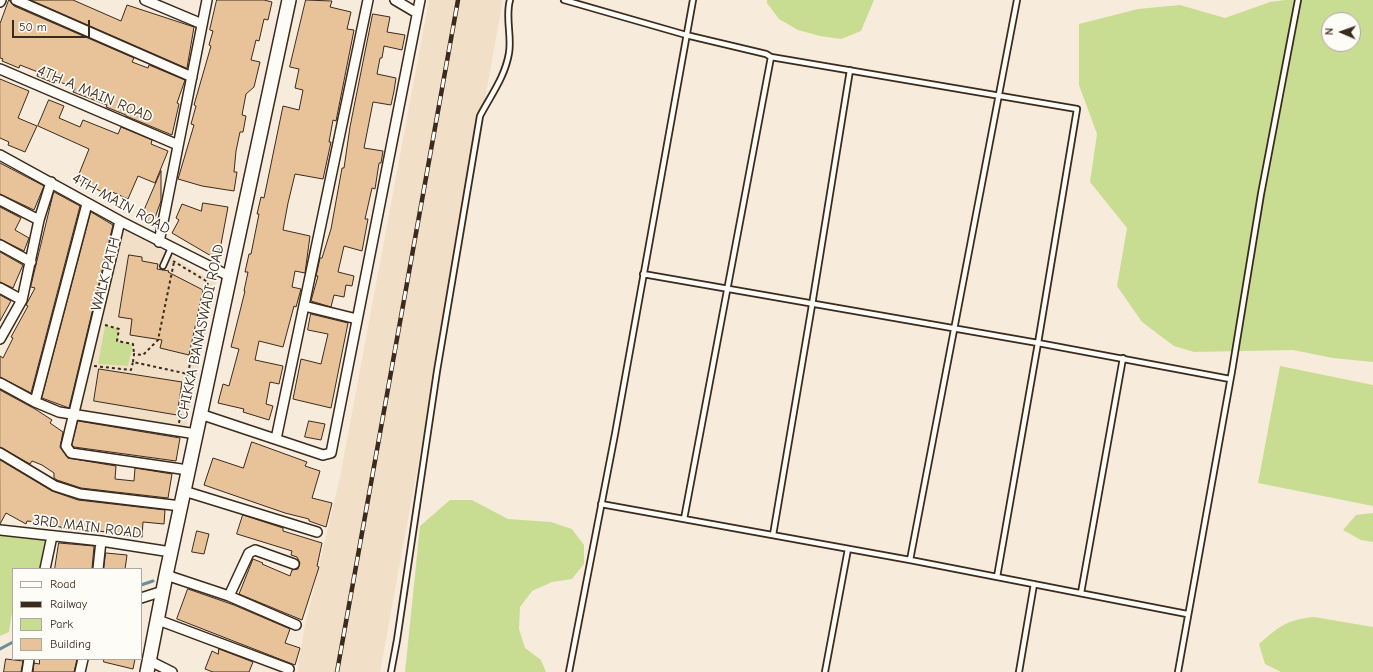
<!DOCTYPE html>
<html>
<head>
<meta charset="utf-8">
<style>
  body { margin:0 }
  #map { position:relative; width:1373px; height:672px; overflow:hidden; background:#f7ebdb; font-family:"Comic Neue",sans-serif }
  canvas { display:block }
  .legend { position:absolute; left:12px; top:568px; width:130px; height:92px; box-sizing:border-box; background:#fdfcf7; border:1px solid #afa8a0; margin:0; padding:5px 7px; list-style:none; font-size:12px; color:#3b2a1e }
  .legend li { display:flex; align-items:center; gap:8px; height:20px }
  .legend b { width:20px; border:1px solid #afa8a0 }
  .north { position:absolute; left:1321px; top:12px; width:40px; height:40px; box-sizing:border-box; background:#fdfcf7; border:1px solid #afa8a0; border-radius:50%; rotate:272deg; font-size:11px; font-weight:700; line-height:16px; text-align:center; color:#3b2a1e }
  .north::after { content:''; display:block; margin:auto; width:14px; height:18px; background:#3b2a1e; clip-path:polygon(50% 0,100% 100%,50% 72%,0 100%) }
  .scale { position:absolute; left:12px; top:20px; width:78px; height:18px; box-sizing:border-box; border:2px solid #3b2a1e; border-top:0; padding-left:5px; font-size:12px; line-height:14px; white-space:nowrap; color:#3b2a1e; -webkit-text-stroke:3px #fdfcf7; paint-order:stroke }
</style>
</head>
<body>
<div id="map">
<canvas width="1373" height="672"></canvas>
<ul class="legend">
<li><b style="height:5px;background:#fdfcf7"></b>Road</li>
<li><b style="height:5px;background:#3b2a1e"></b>Railway</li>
<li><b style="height:11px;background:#c9dd92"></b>Park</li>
<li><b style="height:11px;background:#e8c399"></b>Building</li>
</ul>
<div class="north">N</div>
<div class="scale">50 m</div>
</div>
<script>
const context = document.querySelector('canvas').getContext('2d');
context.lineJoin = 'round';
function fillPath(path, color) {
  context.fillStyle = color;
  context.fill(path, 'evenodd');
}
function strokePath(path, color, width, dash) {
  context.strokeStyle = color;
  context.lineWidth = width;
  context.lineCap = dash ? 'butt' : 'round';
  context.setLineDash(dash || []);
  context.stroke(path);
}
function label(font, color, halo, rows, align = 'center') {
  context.font = font + ' "Comic Neue",sans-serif';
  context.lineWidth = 3.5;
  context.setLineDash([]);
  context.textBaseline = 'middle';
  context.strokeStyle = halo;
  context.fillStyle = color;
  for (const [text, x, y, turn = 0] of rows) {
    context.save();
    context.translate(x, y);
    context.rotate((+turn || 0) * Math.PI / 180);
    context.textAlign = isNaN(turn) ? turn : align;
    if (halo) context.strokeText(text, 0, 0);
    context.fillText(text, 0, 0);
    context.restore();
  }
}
const built = new Path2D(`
  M429,0h74l-123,672h-83l7,-42 36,-153z
  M121,225l95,58 -30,145 -107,-17z`);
const green = new Path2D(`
  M767,0h107l-13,31 -20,8 -21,-3 -22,-6 -19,-11 -12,-16z
  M1285,0h88v362l-40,-4 -40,-8 -99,2 -20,-6 -32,-24 -25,-36 10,-58 -37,-46 7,-48 -18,-49v-61l59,-15 42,-4 45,13 45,-16zM1329,20h24v24h-24z
  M105,326l14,3 -2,12 16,3 -5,22 -30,-2z
  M1280,366l93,19v121l-115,-23z
  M450,500h22l36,19 43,3 21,7 12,16v19l-12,15 -20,3 -20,9 -12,16 -1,22 6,19 16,12 5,12h-141l15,-146z
  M1373,513v29l-12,-2 -18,-10 13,-15z
  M0,535l45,5 -5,29h-27v37l-4,26 -9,4z
  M1314,617l59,10v45h-92l-16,-8 -6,-20c21,-18 27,-24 55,-27z`);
const stream = new Path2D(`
  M141,585l12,-4
  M0,649l13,-7`);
const building = new Path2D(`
  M9,0l5,6 120,52 -2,4 16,6 1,-3 36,15 -8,23 2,1 -7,31 -46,-19v-1l-20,-8 1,-2 -34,-13 2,-4 -20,-8 -1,3 -17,-7 1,-4 -18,-7 -1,3 -17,-7 1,-2 -3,-1v-34z
  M31,0h42l48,21 6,-16 61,20 6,2 -7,41z
  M217,0h47l8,2 -4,18 -4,-1 -5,22 -3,-1 -5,20 9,2 -6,25 -8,7 -4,21 4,1 -3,16h-3l-4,19 -2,21h3l-3,19 -32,-5 -24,-7 16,-54 -3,-1 5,-18 -2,-1 17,-59 -2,-1 4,-14 -3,-1z
  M306,0l26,1 -2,6 21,5 -4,17 7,1 -18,91 -3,-1 -4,22h2l-8,37 -28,-5 -7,29 -5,27 27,6 -5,37 -10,-2 -3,16 9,2 -5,18 -2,-1 -11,41 -24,-6 -4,19 28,6 -4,18 -9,-2 -4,22 7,2 -4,14 -26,-8 1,-3 -26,-6 5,-19 6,2 10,-37 -8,-2 14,-56h-1l4,-19h-3l4,-18h2l8,-40h-2l4,-17 3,1 19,-92 16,4 4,-20 -8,-2 4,-19 -9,-2z
  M373,14l17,3 -3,15 18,3 -3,15 -18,-4 -2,12h-2l-3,16 19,4 -2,13 -3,14 -18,-3 -9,46 19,3 -2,12h-2l-4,26 -3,-1 -7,31h3l-6,32 -18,-5 -6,26 16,4 -2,10 -6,-1 -2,12 -10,-2 -3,12 -20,-6 7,-25h-2l4,-18h2l9,-29 11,-61h2l6,-41z
  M0,79l29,12 -11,27 19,8 -12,26 -17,-7 1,-3 -9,-4z
  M49,100l15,6 -5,12 21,9 3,-7 35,14 3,-7 31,13 -1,4 17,7 -13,32 -17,-7 -10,23 -18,-8 -2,4 -31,-16 12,-30 -51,-23z
  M0,163l44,23 -10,24 -34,-16z
  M161,171v30l-8,22 -12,-5z
  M54,192l26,14 -49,187 -31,-16v-21l3,2 10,-20 -2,-1 17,-31 -2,-1 9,-17 -4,-1z
  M203,203l25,4 -10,53 -46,-27 7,-13 -3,-2 6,-14 19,7z
  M0,207l21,11 -6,12 14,8 -5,13 -24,-12z
  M91,212l22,13 -44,183 -27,-10z
  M0,252l23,13 -10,23 -13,-6z
  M129,255l13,2v4l16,3 -1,5 12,2 -1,1 35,18 -14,65 -29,-7 2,-8 -32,-5 2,-16 -13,-2z
  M0,295l11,6 -11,20z
  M311,314l37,9 -17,85 -38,-9 8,-40 20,5 7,-30 -20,-4z
  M99,369l83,13 -5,33 -83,-14z
  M0,390l35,19 17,11 -2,3 13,9 -3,15 8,11 48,8 -1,13 19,2 1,-13 37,6 -4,24 -87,-10 -24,-8 -3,-2v-5l-12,-8 -10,-4 -2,3 -30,-17z
  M78,421l102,17 -4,23 -102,-14 -2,-2z
  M309,421l16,3 -4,16 -16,-3z
  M252,442l55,20 -2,4 15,5 -8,27 20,5 -6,24 -17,-6v-2l-24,-6 -81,-28 9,-27 30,10z
  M0,460l52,31 26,9 87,10 -1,14 -21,-2 -1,15 -58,-8 -23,-1v-1l-15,-2v-2l-19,-2 -1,3 -20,-11 -6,11z
  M243,515l40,13v3l39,12 -5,23 2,1 -17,53 -63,-26 14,-35 10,4 -1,1 28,12 2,-6 6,-1 2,-6 -3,-6 -6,-2 1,-4 -55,-17z
  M197,531l12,3 -5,20 -12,-2z
  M59,543l35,3 -2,23h-37z
  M106,553l21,2 -2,14h-21z
  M188,589l46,16 56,24 -5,14 15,5 -5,17 -118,-46z
  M219,649l34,13 -4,10h-36l-8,-3 7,-18 6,3z
  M6,659l17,2 -2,11h-17z
  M40,659h37l-3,13h-41l1,-9 5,1z
  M104,659h31l-2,10 -29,-7z`);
const path = new Path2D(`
  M105,325l14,4 -2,12 16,3 1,10
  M133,362l1,-8 9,1 15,-15 16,-78
  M94,366l37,4 2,-8 55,12 8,-43 12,-49 -35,-21
  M179,423l9,-49 10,2`);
const service = new Path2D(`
  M564,0l122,35 80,19 5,3 306,52 -39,234 -41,234
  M163,266l8,-18
  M643,274l395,69 192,36
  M601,504l309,56 277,54
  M684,519l87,-462
  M773,535l39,-230 38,-235
  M910,560l107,-560
  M1081,593l42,-235
  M391,672l6,-32 40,-269 43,-255c11,-21 25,-39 29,-63 3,-17 -4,-36 1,-53
  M569,672l46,-238 78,-434
  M825,672l23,-123
  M1019,672l15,-88
  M1178,672l54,-301 29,-177 37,-194`);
const minor = new Path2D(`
  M16,0l176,77
  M145,0l57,24
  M395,0l22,13
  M0,2l1,-2
  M0,69l178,76
  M0,155l120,66 109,55
  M0,200l39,20
  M87,204l-52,198 24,10 137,22
  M120,221l-54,225 5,7 117,17
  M159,242l48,-242
  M0,245l31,17
  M0,288l22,12
  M304,306l53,13
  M0,339l22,-39 17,-80 12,-38
  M0,383l35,19
  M200,414l123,41 8,-2 89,-453
  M276,439l92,-439
  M0,453l55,33 25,8 101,12
  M184,491l133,41
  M0,530l101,11 70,11
  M45,569l7,-33
  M98,569l3,-28
  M166,575l63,21 67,29
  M229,596l20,-43 6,-3 39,14
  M141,598l22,-7
  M158,620l131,49
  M150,661l22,11
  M27,672l2,-13
  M80,672l3,-13`);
const secondary = new Path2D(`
  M147,672l19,-97 123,-575`);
const rail = new Path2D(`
  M337,672l121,-672`);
const streetNames = [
  ["4TH A MAIN ROAD",95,94,23],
  ["4TH MAIN ROAD",121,204,29],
  ["WALK PATH",106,274,-75],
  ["CHIKKA BANASWADI ROAD",201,332,-78],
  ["3RD MAIN ROAD",87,527,7]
];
fillPath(built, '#f2dfc7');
fillPath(green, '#c9dd92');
strokePath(stream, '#6a8d99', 3);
fillPath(building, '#e8c399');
strokePath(building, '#3b2a1e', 1);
strokePath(service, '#3b2a1e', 8);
strokePath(minor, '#3b2a1e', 12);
strokePath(secondary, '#3b2a1e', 16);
strokePath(path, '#3b2a1e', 2, [3, 3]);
strokePath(service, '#fdfcf7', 4.5);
strokePath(minor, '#fdfcf7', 9);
strokePath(secondary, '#fdfcf7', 13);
strokePath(rail, '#3b2a1e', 4.5);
strokePath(rail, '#fdfcf7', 3, [9]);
label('15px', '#3b2a1e', '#fdfcf7', streetNames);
</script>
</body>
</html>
